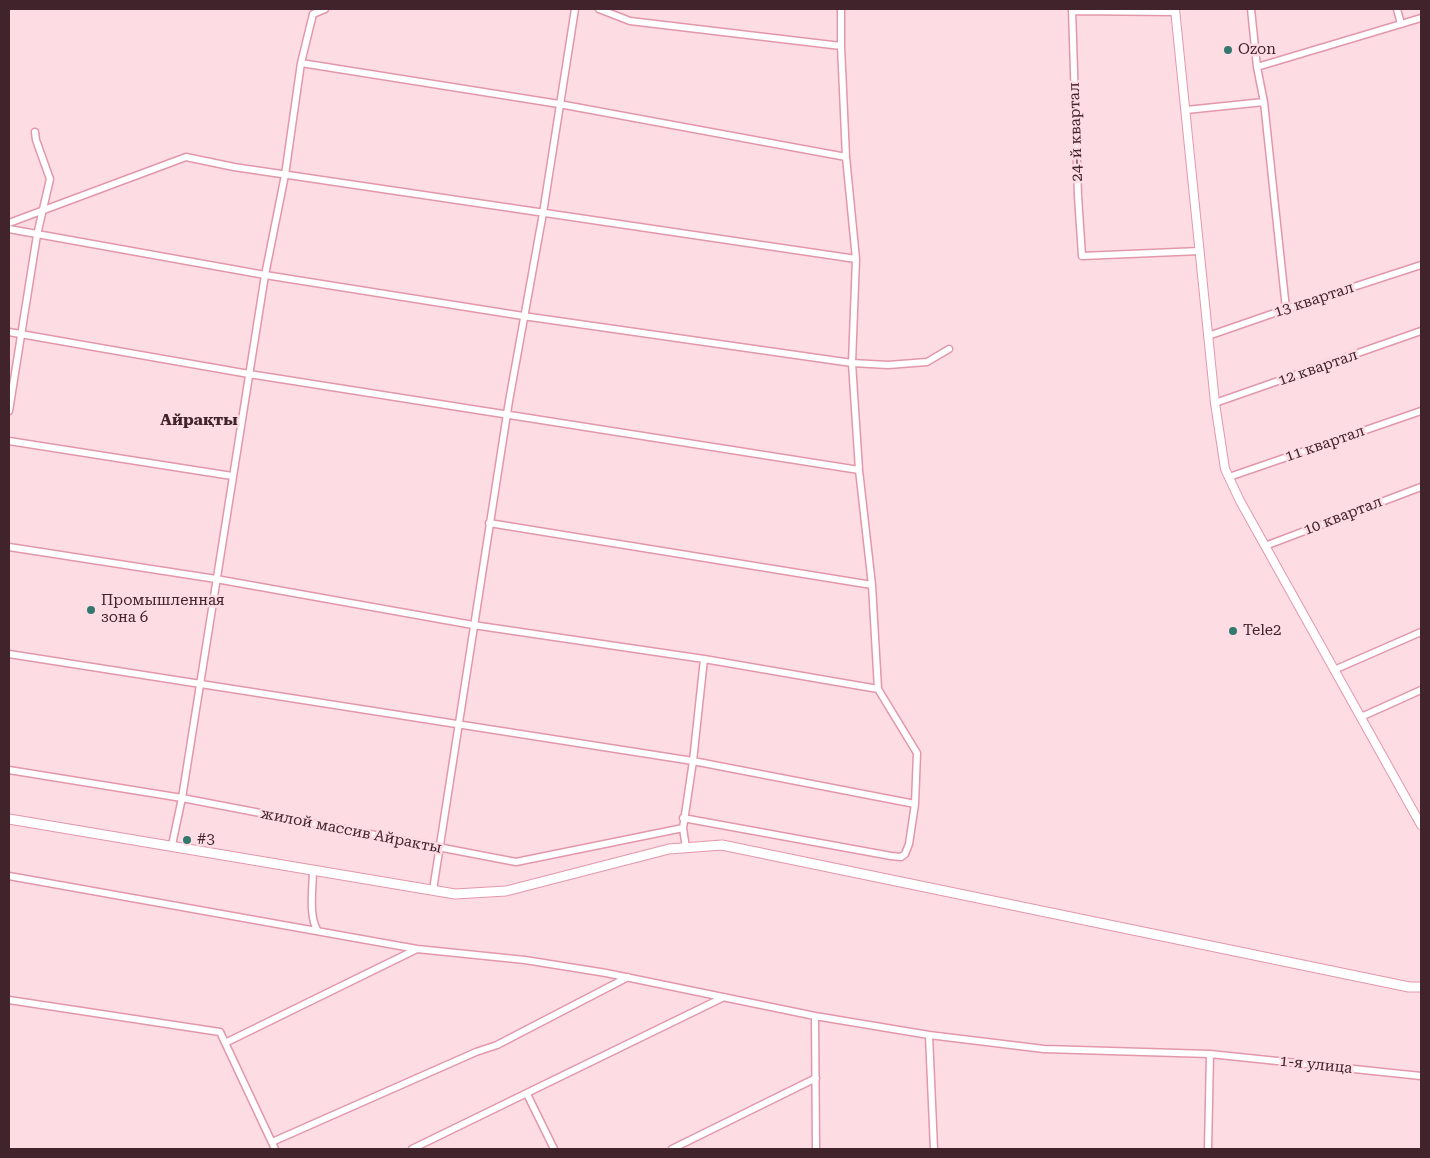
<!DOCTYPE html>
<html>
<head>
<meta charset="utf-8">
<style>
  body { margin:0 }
  #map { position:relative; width:1430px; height:1158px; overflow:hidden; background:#fddce4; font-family:"Roboto Serif",serif }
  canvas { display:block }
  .frame { position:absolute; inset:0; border:10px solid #41232c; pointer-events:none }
</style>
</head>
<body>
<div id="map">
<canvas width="1430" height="1158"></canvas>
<div class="frame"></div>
</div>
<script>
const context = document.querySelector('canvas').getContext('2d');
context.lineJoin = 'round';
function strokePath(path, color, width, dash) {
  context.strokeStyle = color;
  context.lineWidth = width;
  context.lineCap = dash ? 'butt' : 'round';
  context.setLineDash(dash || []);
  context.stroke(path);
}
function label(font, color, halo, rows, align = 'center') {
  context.font = font + ' "Roboto Serif",serif';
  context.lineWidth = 5;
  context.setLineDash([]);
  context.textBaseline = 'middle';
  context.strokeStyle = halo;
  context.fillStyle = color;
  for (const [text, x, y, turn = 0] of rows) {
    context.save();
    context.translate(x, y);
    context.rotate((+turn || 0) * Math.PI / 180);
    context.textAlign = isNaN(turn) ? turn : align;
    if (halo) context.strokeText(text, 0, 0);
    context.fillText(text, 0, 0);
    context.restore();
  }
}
const minor = new Path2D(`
  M599,9l31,12 211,25
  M1072,9l6,187 4,60 118,-5
  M1251,9l6,58
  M1397,9l4,15
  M1073,11l102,1
  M301,63l12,-49 12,-5
  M1264,102l22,207
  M1186,110l78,-8 -7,-35 164,-49
  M9,223l177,-66 48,10 622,92
  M9,229l256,46 258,41 329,47 36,2 39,-3 22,-13
  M9,332l240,42 610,96
  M1208,336l78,-27 135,-44
  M1215,403l206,-72
  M9,411l28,-176 13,-56 -14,-39 -1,-8
  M9,441l223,35
  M1229,477l192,-66
  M489,523l383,62
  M1265,546l156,-59
  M9,547l207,32 257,46 231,34 174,30
  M9,654l684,107 222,43
  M1334,670l87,-38
  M1361,717l60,-27
  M9,770l173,28 334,64 167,-34 10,-67 11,-102
  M683,818l208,38 10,1 4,-3 4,-10 6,-40 2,-51 -39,-64 -6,-104 -13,-115 -7,-107 4,-104 -10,-102 -5,-111v-37
  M683,828l3,20
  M172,845l10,-47 83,-523 20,-100 16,-112 258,41 287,53
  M313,870c0,17 -5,47 5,61
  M9,876l408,73 108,11 81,13 209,43 1,133
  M433,890l76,-489 34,-188 32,-204
  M9,1000l211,32 55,117
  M815,1016l114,19 115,14 166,5 211,22
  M929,1035l5,114
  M225,1043l192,-94
  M527,1094l27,55
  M272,1142l204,-90 21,-7 131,-68
  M412,1149l312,-152
  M672,1149l144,-71
  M1208,1149l2,-95`);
const tertiary = new Path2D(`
  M1175,9l40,394 10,66 15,32 181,324`);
const secondary = new Path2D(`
  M9,819l446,75 51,-3 163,-42 53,-4 687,142h12`);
const markers = [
  [1228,50,5,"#33786e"],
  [91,610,5,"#33786e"],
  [1233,631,5,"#33786e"],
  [187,840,5,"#33786e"]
];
const poiNames = [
  ["Ozon",1238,50],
  ["Промышленная",101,601],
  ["зона 6",101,618],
  ["Tele2",1243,631],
  ["#3",197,840]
];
const streetNames = [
  ["24-й квартал",1076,132,-92],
  ["13 квартал",1314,300,-18],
  ["12 квартал",1318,368,-19],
  ["11 квартал",1325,444,-19],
  ["10 квартал",1343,516,-21],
  ["жилой массив Айракты",351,831,11],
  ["1-я улица",1316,1065,6]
];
const neighbourhoodNames = [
  ["Айрақты",199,420]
];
strokePath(minor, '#e397ab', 9);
strokePath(tertiary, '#e397ab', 10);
strokePath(secondary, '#e397ab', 11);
strokePath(minor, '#fff', 6);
strokePath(tertiary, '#fff', 8);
strokePath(secondary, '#fff', 9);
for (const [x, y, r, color] of markers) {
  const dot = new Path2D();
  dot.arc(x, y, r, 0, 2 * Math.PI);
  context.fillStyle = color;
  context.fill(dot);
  strokePath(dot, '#fddce4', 2);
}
label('15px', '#41232c', '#fddce4', poiNames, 'left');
label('15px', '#41232c', '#fddce4', streetNames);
label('bold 16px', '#41232c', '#fddce4', neighbourhoodNames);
</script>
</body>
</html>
